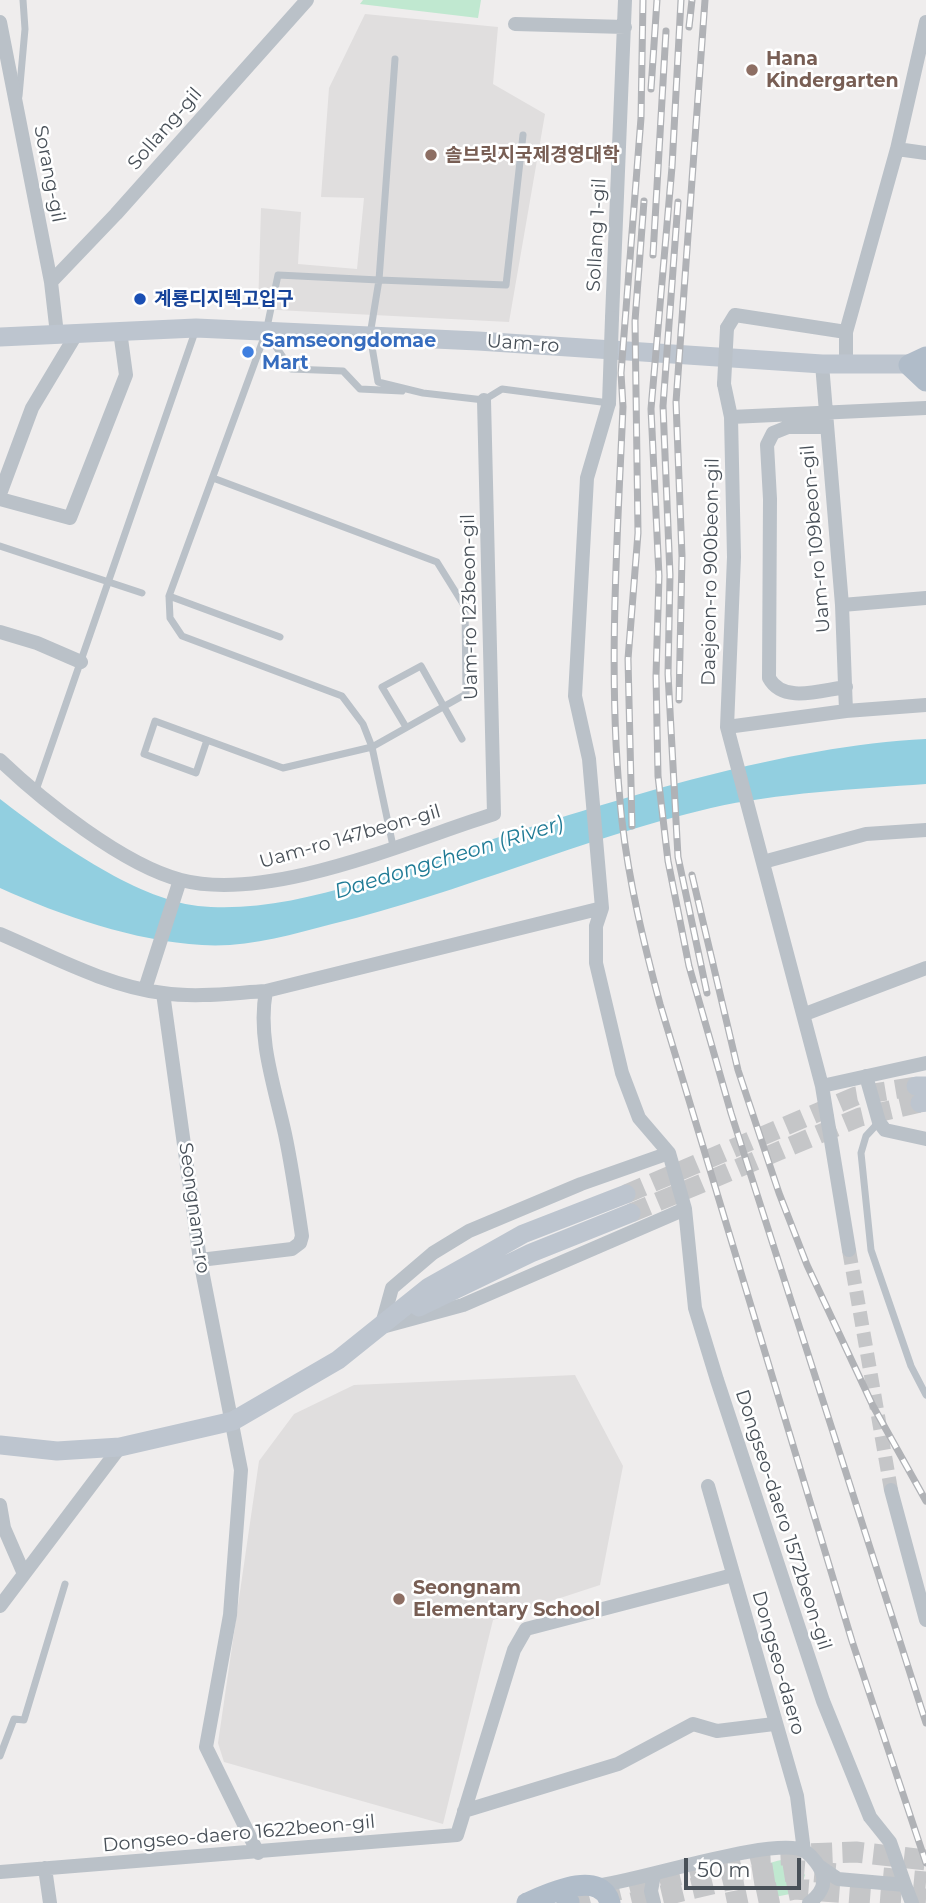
<!DOCTYPE html>
<html>
<head>
<meta charset="utf-8">
<style>
  body { margin:0 }
  #map { position:relative; width:926px; height:1903px; overflow:hidden; background:#efeded; font-family:Montserrat,sans-serif }
  canvas { display:block }
  .scale { position:absolute; left:684px; top:1858px; width:117px; height:32px; box-sizing:border-box; border:4px solid #485058; border-top:0; padding-left:9px; font-size:21px; line-height:24px; white-space:nowrap; color:#485058; -webkit-text-stroke:5px #fff; paint-order:stroke }
</style>
</head>
<body>
<div id="map">
<canvas width="926" height="1903"></canvas>
<div class="scale">50 m</div>
</div>
<script>
const context = document.querySelector('canvas').getContext('2d');
context.lineJoin = 'round';
function fillPath(path, color) {
  context.fillStyle = color;
  context.fill(path, 'evenodd');
}
function strokePath(path, color, width, dash) {
  context.strokeStyle = color;
  context.lineWidth = width;
  context.lineCap = dash ? 'butt' : 'round';
  context.setLineDash(dash || []);
  context.stroke(path);
}
function label(font, color, halo, rows, align = 'center') {
  context.font = font + ' Montserrat,"Noto Sans KR",sans-serif';
  context.lineWidth = 5;
  context.setLineDash([]);
  context.textBaseline = 'middle';
  context.strokeStyle = halo;
  context.fillStyle = color;
  for (const [text, x, y, turn = 0] of rows) {
    context.save();
    context.translate(x, y);
    context.rotate((+turn || 0) * Math.PI / 180);
    context.textAlign = isNaN(turn) ? turn : align;
    if (halo) context.strokeText(text, 0, 0);
    context.fillText(text, 0, 0);
    context.restore();
  }
}
const education = new Path2D(`
  M365,14l133,13 -5,57 52,30 -36,208 -251,-13 3,-101 40,4 -3,52 59,5 7,-71 -43,-1 8,-109z
  M575,1375l48,91 -23,119 -107,35 -50,204 -219,-62 -6,-19 41,-282 35,-47 60,-29z`);
const green = new Path2D(`
  M363,0h118l-3,18 -118,-14z
  M789,1859l9,5 7,11 -5,17 -30,6 -13,-6c-7,-24 11,-31 32,-33z`);
const water = new Path2D(`
  M926,739v45c-68,5 -150,9 -215,24 -129,30 -250,85 -379,116 -42,11 -86,24 -130,21 -68,-4 -140,-29 -202,-57v-89c52,40 133,99 198,107 93,10 203,-38 292,-66 135,-43 295,-94 436,-101z`);
const streetTunnel = new Path2D(`
  M849,1250l42,240`);
const secondaryTunnel = new Path2D(`
  M626,1194l230,-98 60,-10
  M631,1213l229,-96 60,-14`);
const primaryTunnel = new Path2D(`
  M883,1878l43,4
  M569,1902l188,-46 99,-4 70,8
  M632,1903l92,-22 70,-11 46,4
  M727,1903l68,-14 131,10`);
const lane = new Path2D(`
  M19,96l6,-67 -2,-29
  M523,135l-17,150 -127,-5 -9,55 8,47 45,11 61,7 18,-11 107,14
  M268,335l23,34 52,2 17,18 42,2
  M0,546l142,47
  M169,596l111,41
  M406,727l-24,-40 39,-21 41,73
  M207,740l-11,33 -52,-19 11,-33 128,47 89,-21 94,-53 -1,-87 -28,-45 -224,-84
  M36,790l160,-461
  M393,846l-21,-99 -9,-23 -21,-28 -160,-60 -12,-18 -1,-22 97,-264 12,-57 101,5 16,-221
  M879,1122l-13,14 -5,17 10,97 40,116 15,29
  M0,1756l14,-37 10,1 41,-136`);
const street = new Path2D(`
  M0,22l51,260 6,52
  M926,22l-29,127 29,4
  M515,24l110,3
  M51,282l65,-68 191,-214
  M612,318l13,-318
  M727,328l8,-13 111,17
  M822,364l20,241 4,106
  M846,365v-33l51,-183
  M724,384l7,33 3,140 -7,170 95,359 27,164
  M609,403l-22,75 -12,218 14,63 13,149 -6,18v37l26,110 17,45 30,35 16,56 10,99 22,72 106,321 47,116 20,25 15,43
  M731,417l195,-9
  M826,427h-38l-15,6 -6,12 3,54 -1,179c14,26 52,12 77,9
  M0,494l32,-86 45,-75
  M0,499l70,19 56,-143 -6,-44
  M842,605l84,-7
  M0,632l37,11 44,19
  M727,727l119,-16 80,-6
  M0,760c43,41 123,105 181,120 88,23 227,-39 313,-66l-10,-414
  M763,862l103,-28 60,-4
  M0,934c52,22 106,52 163,59 34,5 69,0 103,-2l336,-83
  M145,989l35,-109
  M163,993l37,267 41,210 -11,145 -24,132 52,106
  M805,1014l121,-46
  M866,1076l13,46 6,8 41,9
  M822,1086l104,-23
  M200,1260l92,-11 8,-6 2,-7c-5,-34 -10,-69 -17,-102 -10,-46 -28,-96 -19,-143
  M382,1324l10,-36 41,-35 36,-22 112,-47 88,-31
  M382,1327l81,-22 222,-96
  M708,1486l89,310 7,55
  M891,1490l35,130
  M0,1505l4,23 20,46
  M0,1606l120,-159
  M464,1811l154,-47 75,-40 24,7 57,-7
  M819,1866l19,13 67,6 7,18
  M45,1868l5,35
  M0,1872l457,-37 57,-185 12,-21 207,-54
  M595,1886c41,-4 181,-51 210,-35 7,5 17,17 18,26 2,11 -6,20 -14,26
  M654,1903l-3,-12 3,-16`);
const secondary = new Path2D(`
  M0,337l196,-9 282,13 344,23h103
  M916,1086h10
  M920,1103l6,-1
  M419,1307l112,-54 100,-40
  M0,1445l57,6 63,-4 113,-26 105,-61 91,-73 94,-53 103,-40`);
const primary = new Path2D(`
  M926,357l-17,8 17,16
  M527,1903c21,-9 74,-35 83,0
  M567,1903l2,-1`);
const rail = new Path2D(`
  M643,0l-2,118 -20,255 2,34c-6,138 -16,277 -1,414 7,62 22,123 38,183l192,637 74,222
  M681,0l-9,167 -21,242 8,167 -3,100 2,100 10,85 21,105 42,147 195,610
  M689,27l3,-27
  M651,89l6,-89
  M678,202l-15,204 7,169 -2,99 10,183 29,136
  M653,255l13,-224
  M679,700l3,-144 -6,-154 29,-402
  M632,826l-4,-167 10,-126 -3,-212 9,-120
  M692,875l46,195 41,123 28,72 66,141 53,95`);
const streetBridge = new Path2D(`
  M724,384l3,-56
  M609,403l3,-85`);
const markers = [
  [752,70,7,"#8d6e63"],
  [431,155,7,"#8d6e63"],
  [140,299,7,"#1a4fb4"],
  [248,352,7,"#3f7fe0"],
  [399,1599,7,"#8d6e63"]
];
const educationNames = [
  ["Hana",766,59],
  ["Kindergarten",766,81],
  ["솔브릿지국제경영대학",445,155],
  ["Seongnam",413,1588],
  ["Elementary School",413,1610]
];
const streetNames = [
  ["Sollang-gil",165,129,-49],
  ["Sorang-gil",49,174,79],
  ["Sollang 1-gil",597,235,-87],
  ["Uam-ro",523,344,4],
  ["Uam-ro 109beon-gil",816,539,-95],
  ["Daejeon-ro 900beon-gil",711,572,-89],
  ["Uam-ro 123beon-gil",470,607,-91],
  ["Uam-ro 147beon-gil",350,837,-16],
  ["Seongnam-ro",194,1208,82],
  ["Dongseo-daero 1572beon-gil",783,1520,72],
  ["Dongseo-daero",778,1663,74],
  ["Dongseo-daero 1622beon-gil",239,1834,-5]
];
const transitNames = [
  ["계룡디지텍고입구",154,299]
];
const shopNames = [
  ["Samseongdomae",262,341],
  ["Mart",262,363]
];
const waterNames = [
  ["Daedongcheon (River)",449,858,-17]
];
fillPath(education, '#e0dede');
fillPath(green, '#c0e8d0');
fillPath(water, '#92cfe0');
strokePath(streetTunnel, '#c5c6c8', 14, [14, 7]);
strokePath(secondaryTunnel, '#c5c6c8', 19, [19, 10]);
strokePath(primaryTunnel, '#c5c6c8', 21, [21, 10]);
strokePath(lane, '#bac1c8', 7);
strokePath(street, '#bac1c8', 14);
strokePath(secondary, '#bdc5cf', 19);
strokePath(primary, '#b0bcc9', 21);
strokePath(rail, '#b0b2b6', 7);
strokePath(rail, '#fff', 4.5, [13]);
strokePath(streetBridge, '#bac1c8', 14);
for (const [x, y, r, color] of markers) {
  const dot = new Path2D();
  dot.arc(x, y, r, 0, 2 * Math.PI);
  context.fillStyle = color;
  context.fill(dot);
  strokePath(dot, '#fff', 2.5);
}
label('bold 19px', '#785e54', '#fff', educationNames, 'left');
label('19px', '#485058', '#fff', streetNames);
label('bold 19px', '#164399', '#fff', transitNames, 'left');
label('bold 19px', '#366cbe', '#fff', shopNames, 'left');
label('italic 21px', '#1e7a95', '#fff', waterNames);
</script>
</body>
</html>
